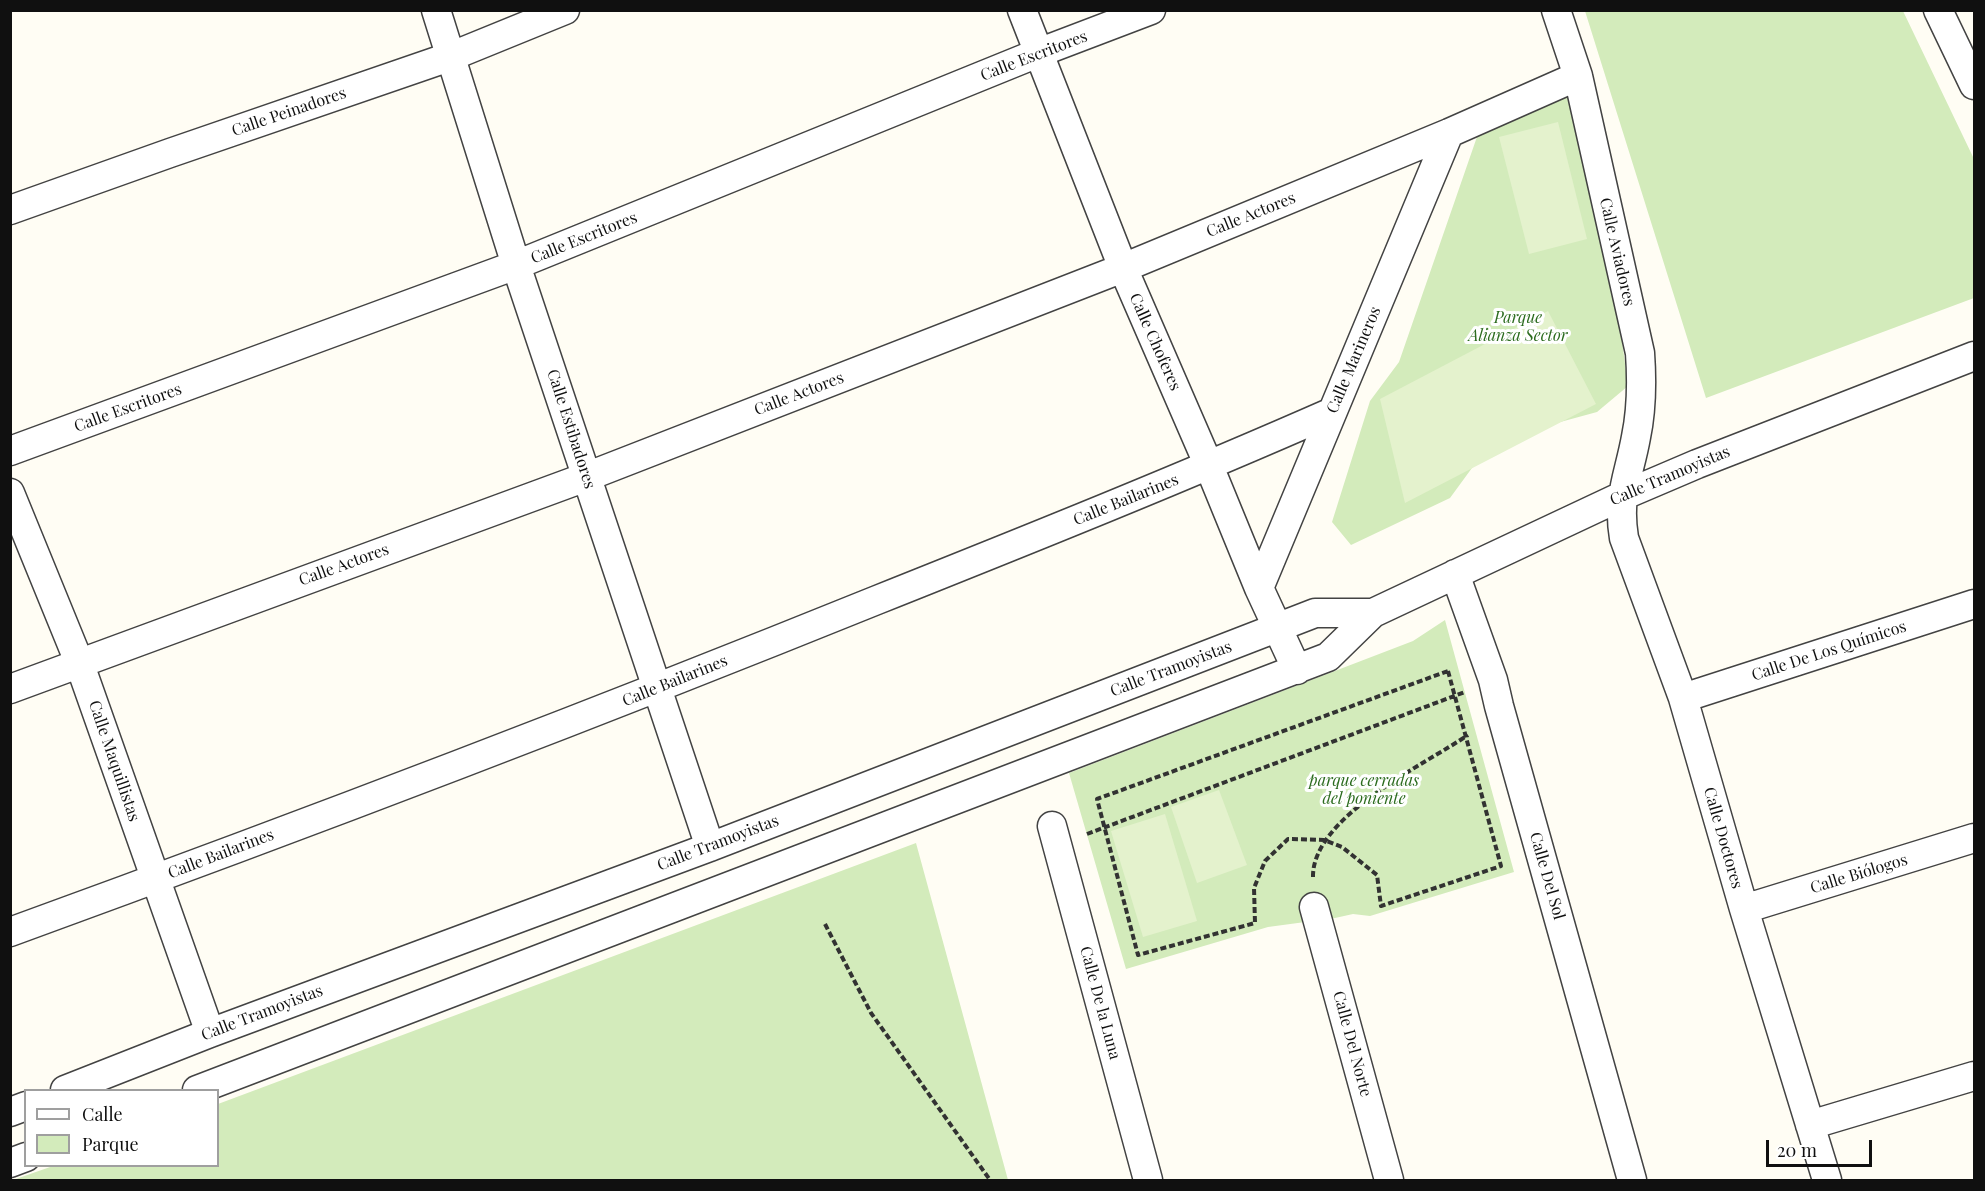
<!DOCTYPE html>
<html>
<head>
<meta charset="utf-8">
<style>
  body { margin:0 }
  #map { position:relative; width:1985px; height:1191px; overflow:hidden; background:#fffdf4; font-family:"Playfair Display",serif }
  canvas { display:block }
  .frame { position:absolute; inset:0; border:12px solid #101010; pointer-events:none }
  .legend { position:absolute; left:24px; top:1089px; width:195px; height:78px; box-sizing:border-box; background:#fff; border:2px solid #9f9f9f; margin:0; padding:8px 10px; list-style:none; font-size:18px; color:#101010 }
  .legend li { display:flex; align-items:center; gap:12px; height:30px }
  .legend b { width:30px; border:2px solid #9f9f9f }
  .scale { position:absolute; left:1766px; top:1140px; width:106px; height:27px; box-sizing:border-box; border:3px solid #101010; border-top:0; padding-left:8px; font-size:18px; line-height:21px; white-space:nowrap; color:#101010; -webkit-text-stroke:4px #fff; paint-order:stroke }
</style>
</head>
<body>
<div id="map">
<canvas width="1985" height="1191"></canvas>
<div class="frame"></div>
<ul class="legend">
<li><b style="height:8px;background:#fff"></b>Calle</li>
<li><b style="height:16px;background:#d3ebbb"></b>Parque</li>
</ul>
<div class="scale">20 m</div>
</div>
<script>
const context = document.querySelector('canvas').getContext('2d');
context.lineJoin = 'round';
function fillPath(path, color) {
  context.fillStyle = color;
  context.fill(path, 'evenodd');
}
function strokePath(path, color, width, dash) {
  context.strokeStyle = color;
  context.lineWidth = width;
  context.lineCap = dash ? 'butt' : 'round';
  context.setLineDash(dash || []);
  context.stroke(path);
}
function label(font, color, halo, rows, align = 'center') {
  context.font = font + ' "Playfair Display",serif';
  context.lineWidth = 6;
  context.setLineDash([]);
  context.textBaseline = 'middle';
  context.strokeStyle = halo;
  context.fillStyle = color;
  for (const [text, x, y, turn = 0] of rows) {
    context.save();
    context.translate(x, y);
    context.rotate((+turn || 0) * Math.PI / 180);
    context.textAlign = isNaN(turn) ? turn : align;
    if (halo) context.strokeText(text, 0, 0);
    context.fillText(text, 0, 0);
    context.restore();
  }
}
const green = new Path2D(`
  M1585,11h318l71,148v139l-268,100z
  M1569,94l42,165 17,127 -31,26 -66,18 -51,27 -30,41 -99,47 -19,-23 38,-121 29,-39 80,-231z
  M1445,620l69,252 -144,44 -17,-2 -18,4 -67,9 -142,42 -57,-196 344,-132z
  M916,843l92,337h-995l40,-14h165v-62z`);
const pitch = new Path2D(`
  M1558,122l29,117 -58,15 -30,-117z
  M1548,311l48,93 -191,99 -25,-104z
  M1219,790l28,75 -50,18 -26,-76z
  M1165,814l32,107 -54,16 -32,-106z`);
const path = new Path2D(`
  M1448,671l53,195 -120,40 -4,-31 -35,-28 -18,-7 -36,-1 -23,22 -11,27 1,35 -117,32 -41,-156z
  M1087,834l378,-142
  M1313,877c-1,-60 111,-112 155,-142
  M825,924l46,89 119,167`);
const street = new Path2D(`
  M436,10l80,255 194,582
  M1022,10l101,258 86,198 50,122 38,82
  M1556,10l22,66 62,277c2,28 2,55 -4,84 -7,39 -19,59 -12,101l59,160 61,211 83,271
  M1938,10l36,75
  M10,210l160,-57 282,-97 113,-46
  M10,451l506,-186 522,-212 113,-43
  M10,493l69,169 131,371
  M1455,574l38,106 6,26 133,474
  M1259,588l190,-455
  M10,689l576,-212 537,-209 326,-135 129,-57
  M1683,698l291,-94
  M1052,826l96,354
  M1314,907l75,273
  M1744,909l230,-71
  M10,932c291,-106 580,-216 867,-332 153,-61 305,-122 455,-188
  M65,1090l145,-57 500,-186 605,-234h58
  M197,1090l1131,-433 45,-44 249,-117 75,-32 277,-108
  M10,1112l16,-6
  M1810,1125l164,-49
  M10,1163l16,-6`);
const streetNames = [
  ["Calle Escritores",1034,56,-21],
  ["Calle Peinadores",289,112,-19],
  ["Calle Actores",1251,215,-22],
  ["Calle Escritores",584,238,-22],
  ["Calle Aviadores",1617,252,77],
  ["Calle Choferes",1155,342,66],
  ["Calle Marineros",1354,360,-67],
  ["Calle Actores",799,394,-21],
  ["Calle Escritores",128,408,-20],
  ["Calle Estibadores",571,429,72],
  ["Calle Tramoyistas",1670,476,-23],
  ["Calle Bailarines",1126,500,-22],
  ["Calle Actores",344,565,-20],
  ["Calle De Los Químicos",1829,651,-18],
  ["Calle Tramoyistas",1171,669,-21],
  ["Calle Bailarines",675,681,-22],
  ["Calle Maquillistas",114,761,71],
  ["Calle Doctores",1723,838,74],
  ["Calle Tramoyistas",718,843,-21],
  ["Calle Bailarines",221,854,-21],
  ["Calle Biólogos",1859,874,-17],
  ["Calle Del Sol",1547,876,74],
  ["Calle De la Luna",1100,1003,75],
  ["Calle Tramoyistas",262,1013,-21],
  ["Calle Del Norte",1352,1044,75]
];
const parkNames = [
  ["Parque",1518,318],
  ["Alianza Sector",1518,336],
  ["parque cerradas",1364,781],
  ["del poniente",1364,799]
];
fillPath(green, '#d3ebbb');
fillPath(pitch, '#e4f2cd');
strokePath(street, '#434343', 31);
strokePath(path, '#323232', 4, [6, 3]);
strokePath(street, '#fff', 28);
label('16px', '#101010', '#fff', streetNames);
label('italic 16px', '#2b6b1e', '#fff', parkNames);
</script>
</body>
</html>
